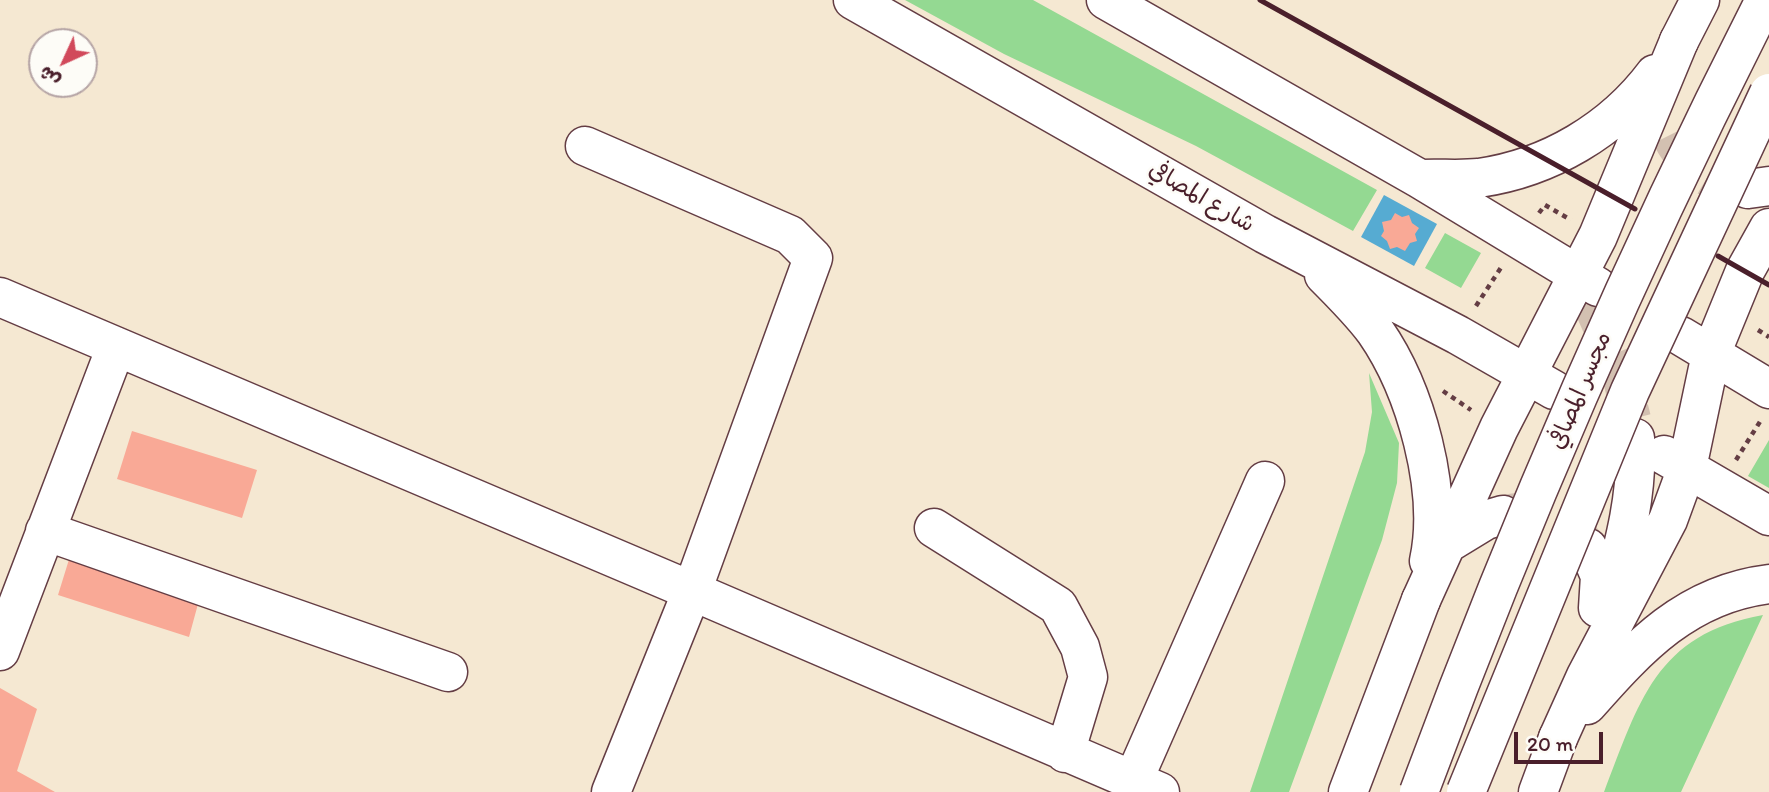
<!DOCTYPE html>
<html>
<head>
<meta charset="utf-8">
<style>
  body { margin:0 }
  #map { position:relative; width:1769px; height:792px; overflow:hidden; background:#f5e8d2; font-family:Itim,"Playpen Sans Arabic",sans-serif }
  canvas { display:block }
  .north { position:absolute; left:28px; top:28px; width:70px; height:70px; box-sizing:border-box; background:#fdfcf7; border:2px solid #b5a4a5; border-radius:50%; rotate:225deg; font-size:19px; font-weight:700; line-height:28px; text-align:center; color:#4a1f2b }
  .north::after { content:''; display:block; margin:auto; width:24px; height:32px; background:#d1495b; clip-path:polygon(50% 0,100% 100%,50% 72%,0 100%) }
  .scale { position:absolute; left:1514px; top:732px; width:89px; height:32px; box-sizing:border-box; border:4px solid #4a1f2b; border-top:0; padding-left:9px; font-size:21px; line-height:24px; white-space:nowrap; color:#4a1f2b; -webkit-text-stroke:5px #fdfcf7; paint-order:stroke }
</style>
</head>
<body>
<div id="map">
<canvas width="1769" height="792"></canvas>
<div class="north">ش</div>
<div class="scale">20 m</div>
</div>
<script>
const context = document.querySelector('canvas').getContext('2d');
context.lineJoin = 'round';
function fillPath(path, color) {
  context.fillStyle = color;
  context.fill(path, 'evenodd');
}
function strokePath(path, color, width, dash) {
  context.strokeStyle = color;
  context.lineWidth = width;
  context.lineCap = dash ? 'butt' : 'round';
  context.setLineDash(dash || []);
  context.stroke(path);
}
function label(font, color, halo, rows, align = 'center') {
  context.font = font + ' Itim,"Playpen Sans Arabic",sans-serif';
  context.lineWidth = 5;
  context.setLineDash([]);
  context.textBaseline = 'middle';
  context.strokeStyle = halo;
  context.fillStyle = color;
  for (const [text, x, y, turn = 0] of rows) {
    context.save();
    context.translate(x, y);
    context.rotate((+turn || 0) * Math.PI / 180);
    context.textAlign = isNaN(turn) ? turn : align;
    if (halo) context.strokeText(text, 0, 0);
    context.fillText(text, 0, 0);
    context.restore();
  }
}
const green = new Path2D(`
  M905,0h128l344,190 -24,41 -157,-85 -192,-92z
  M1445,233l36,20 -20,35 -36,-20z
  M1369,373l30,70 -2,40 -15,57 -93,252h-39l115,-340 7,-40z
  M1769,440v48l-21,-12z
  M1763,615l-82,177h-77c35,-89 51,-158 159,-177z`);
const water = new Path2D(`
  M1384,195l53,29 -23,42 -53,-29z`);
const building = new Path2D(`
  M1395,213l7,4 7,-2 3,8 7,5 -4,6 2,7 -7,2 -5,8 -8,-4 -7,2 -3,-8 -6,-5 3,-5 -2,-9 9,-2z
  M132,431l125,39 -15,48 -125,-39z
  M71,553l130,40 -12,44 -131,-42z
  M0,688l37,21 -20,62 38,21h-55z`);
const majorTunnel = new Path2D(`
  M1670,135c16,32 42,52 78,54
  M1591,302l27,62 14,55
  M1503,515c31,-10 68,5 85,33`);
const path = new Path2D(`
  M1539,213l6,-8 26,15
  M1476,306l26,-40
  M1758,330l11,7
  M1443,391l28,19
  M1736,460l25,-40`);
const minor = new Path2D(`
  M0,297l692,294 121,-333 -23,-23 -205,-89
  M934,528l124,78 22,41 8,30 -23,76
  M45,531l403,141
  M0,651l116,-304
  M1133,781l132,-300
  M611,792l81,-201 468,201`);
const major = new Path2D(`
  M853,0l412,234 193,101 96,55
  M1106,0l314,179 178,108
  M1420,179c19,-1 40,1 59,-1 70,-10 134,-48 176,-104
  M1748,189l21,-3
  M1324,275c17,17 37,37 51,56 41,59 69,160 54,230
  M1681,336l88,53
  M1664,455l105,61
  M1445,545l41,-25 17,-5
  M1588,548l12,28 -2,32
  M1610,594c15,-51 28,-102 25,-156
  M1421,600l78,-172 99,-192 81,-195
  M1587,705c52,-59 100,-111 182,-121
  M1558,738l28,-62 82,-156 19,-52 24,-114 34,-83 24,-43`);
const highway = new Path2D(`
  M1679,41l21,-41
  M1348,792l73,-192
  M1538,792l20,-54`);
const rail = new Path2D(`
  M1260,0l375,209
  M1718,256l51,29`);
const highwayBridge = new Path2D(`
  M1419,792c100,-270 215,-536 346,-792
  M1466,792l164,-401 139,-298`);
const streetNames = [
  ["شارع المصافي",1201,198,30],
  ["مجسر المصافي",1581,391,-67]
];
fillPath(green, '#94d992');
fillPath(water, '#56abd2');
fillPath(building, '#f9a996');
strokePath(majorTunnel, '#d3c0b1', 38, [38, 19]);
strokePath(minor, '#643d44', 41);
strokePath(major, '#643d44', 41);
strokePath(highway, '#643d44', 41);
strokePath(path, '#643d44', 4.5, [5, 5]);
strokePath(minor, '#fff', 38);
strokePath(major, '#fff', 38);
strokePath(highway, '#fff', 38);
strokePath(rail, '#4a1f2b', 5);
strokePath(highwayBridge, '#643d44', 41, []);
strokePath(highwayBridge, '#fff', 38);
label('23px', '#4a1f2b', '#fdfcf7', streetNames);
</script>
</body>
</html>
